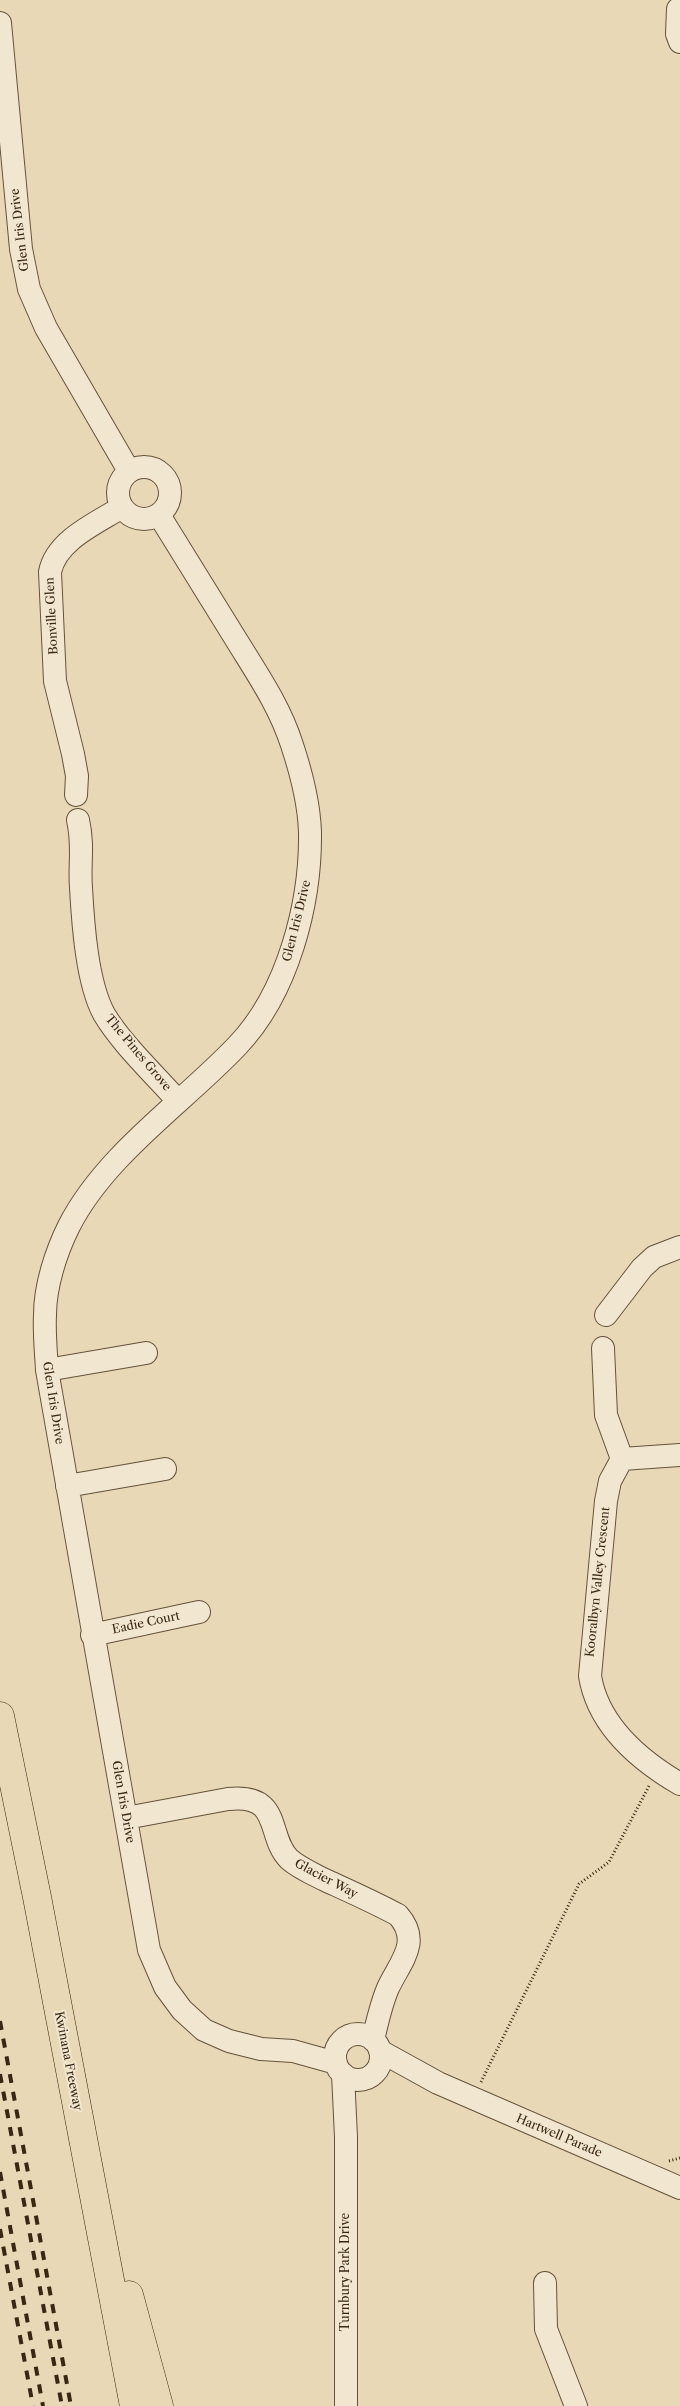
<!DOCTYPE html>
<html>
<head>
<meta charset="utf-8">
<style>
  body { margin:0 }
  canvas { display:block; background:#e9d8b5 }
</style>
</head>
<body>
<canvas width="680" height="2406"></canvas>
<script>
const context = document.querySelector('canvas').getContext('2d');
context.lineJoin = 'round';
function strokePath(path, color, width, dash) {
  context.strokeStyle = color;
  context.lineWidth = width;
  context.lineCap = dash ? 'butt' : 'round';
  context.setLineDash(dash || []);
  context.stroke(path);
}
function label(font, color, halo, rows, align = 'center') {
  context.font = font + ' "Libre Caslon Text",serif';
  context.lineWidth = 4;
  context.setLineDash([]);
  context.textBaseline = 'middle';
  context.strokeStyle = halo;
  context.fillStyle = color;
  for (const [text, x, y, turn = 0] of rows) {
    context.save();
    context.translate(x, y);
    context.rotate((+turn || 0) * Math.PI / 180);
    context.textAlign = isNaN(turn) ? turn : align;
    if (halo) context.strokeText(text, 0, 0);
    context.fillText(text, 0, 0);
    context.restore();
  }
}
const path = new Path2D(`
  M481,2082l98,-198 30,-22 40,-76
  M669,2161l11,-3`);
const minor = new Path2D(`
  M678,9l-1,25 3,8
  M0,23l21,226 8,40 17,39 83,143
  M118 493a26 26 0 1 1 52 0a26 26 0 1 1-52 0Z
  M159,515c26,42 52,84 78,126 21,34 43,66 55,104 9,27 17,58 18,87 1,71 -22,161 -73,214 -54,57 -132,109 -168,180 -13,26 -24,60 -24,89 -1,18 1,37 2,55l102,580 16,37 17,23 22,20 25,11 32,8 32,2 43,12
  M76,795l1,-19 -4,-22 -18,-73 -5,-109c6,-32 47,-49 72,-65
  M78,820c6,27 1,43 3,68 2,36 6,95 23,126 17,29 51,61 74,87
  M606,1315l36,-47 12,-11 26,-10
  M603,1348l3,67 16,44
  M47,1370l99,-17
  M622,1459l-12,22 -4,20 -16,175c8,49 49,84 90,108
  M622,1459l58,-4
  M67,1486l98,-17
  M92,1635l107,-23
  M126,1818l102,-19c55,-6 38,37 61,60 10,9 24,15 36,21 24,11 49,22 73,35 24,27 2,47 -10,73 -7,16 -11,35 -15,52
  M335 2057a23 23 0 1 1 46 0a23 23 0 1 1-46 0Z
  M380,2051l58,32 242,105
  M343,2074l3,63v269
  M545,2283l1,46 30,77`);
const highway = new Path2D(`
  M0,1716l37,181 97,509
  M129,2295l30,111`);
const rail = new Path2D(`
  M0,2021l71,385
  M0,2074l62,332
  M0,2172l43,234
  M0,2229l33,177`);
const streetNames = [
  ["Glen Iris Drive",20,230,-97],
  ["Bonville Glen",52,616,-93],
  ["Glen Iris Drive",297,921,-76],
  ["The Pines Grove",138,1053,50],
  ["Glen Iris Drive",53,1403,81],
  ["Kooralbyn Valley Crescent",598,1582,-84],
  ["Eadie Court",146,1623,-12],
  ["Glen Iris Drive",123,1802,80],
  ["Glacier Way",326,1879,28],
  ["Kwinana Freeway",68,2061,79],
  ["Hartwell Parade",559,2136,23],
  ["Turnbury Park Drive",346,2272,-90]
];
strokePath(minor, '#65523c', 24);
strokePath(highway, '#392614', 29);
strokePath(path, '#392614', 3, [1, 2.5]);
strokePath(minor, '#f1e6cf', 22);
strokePath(highway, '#e9d8b5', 28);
strokePath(rail, '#392614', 4, [9, 9]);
label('12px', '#392614', '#f1e6cf', streetNames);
</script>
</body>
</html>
